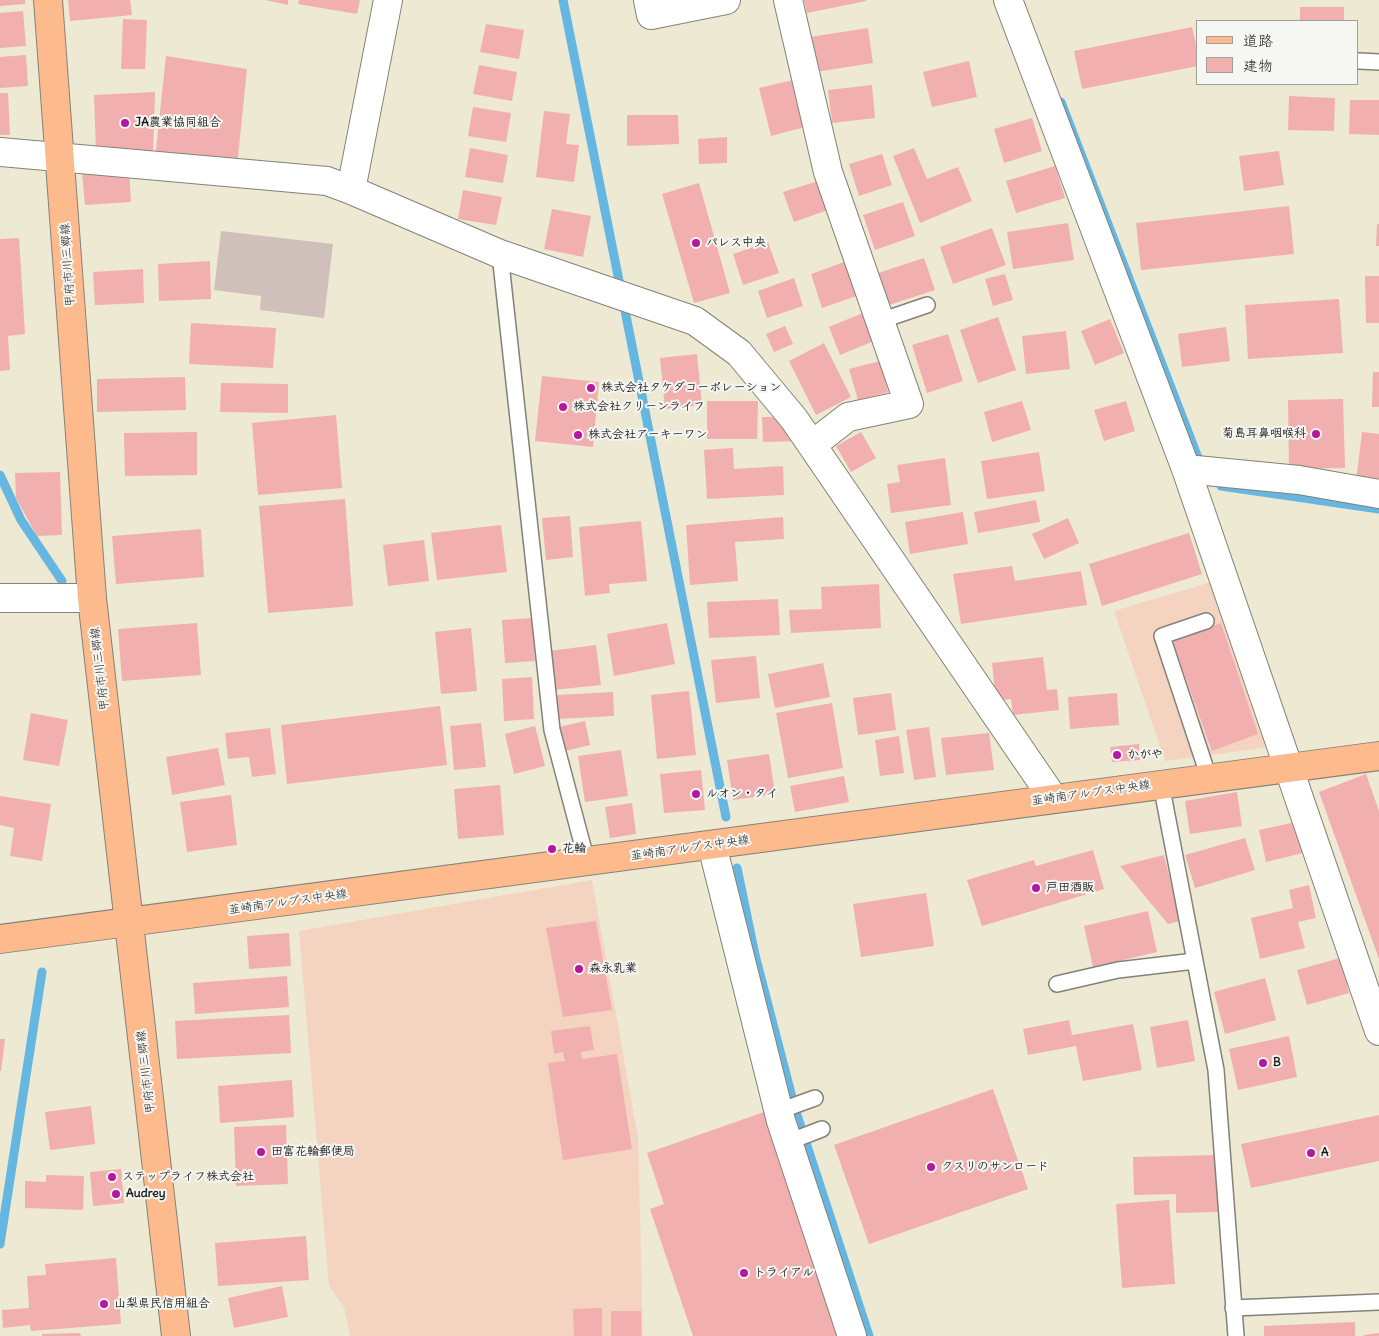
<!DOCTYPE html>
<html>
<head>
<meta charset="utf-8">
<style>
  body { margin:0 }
  #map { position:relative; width:1379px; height:1336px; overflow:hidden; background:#ede9d3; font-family:Delius,"Klee One",sans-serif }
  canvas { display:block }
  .legend { position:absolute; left:1196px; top:20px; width:162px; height:65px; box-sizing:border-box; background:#f6f6f2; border:1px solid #9f9f9c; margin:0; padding:6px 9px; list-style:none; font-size:15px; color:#1c1c1c }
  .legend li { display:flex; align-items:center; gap:10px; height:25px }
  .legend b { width:25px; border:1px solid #9f9f9c }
</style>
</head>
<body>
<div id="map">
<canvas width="1379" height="1336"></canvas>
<ul class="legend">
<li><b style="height:6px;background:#fcba8d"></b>道路</li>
<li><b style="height:14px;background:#f1b0af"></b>建物</li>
</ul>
</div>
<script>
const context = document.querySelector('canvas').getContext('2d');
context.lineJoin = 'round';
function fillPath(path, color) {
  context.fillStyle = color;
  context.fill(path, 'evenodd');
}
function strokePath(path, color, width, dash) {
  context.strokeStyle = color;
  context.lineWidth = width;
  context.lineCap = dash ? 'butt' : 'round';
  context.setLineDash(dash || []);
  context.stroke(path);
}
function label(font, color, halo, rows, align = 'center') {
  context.font = font + ' Delius,"Klee One",sans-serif';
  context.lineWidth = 4;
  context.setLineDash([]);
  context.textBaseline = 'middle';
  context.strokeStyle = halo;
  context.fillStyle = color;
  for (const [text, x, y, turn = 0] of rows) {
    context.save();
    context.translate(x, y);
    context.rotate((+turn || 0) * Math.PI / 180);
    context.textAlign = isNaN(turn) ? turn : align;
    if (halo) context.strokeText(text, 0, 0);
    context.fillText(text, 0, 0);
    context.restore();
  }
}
const built = new Path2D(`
  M1215,581l55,166 -105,14 -51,-150z
  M592,880l46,258 5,198h-293l-6,-29 -15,-21 -30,-355z`);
const industrial = new Path2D(`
  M221,231l112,13 -9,74 -64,-8 1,-14 -47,-6z`);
const stream = new Path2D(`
  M563,0l163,817
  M1061,102l141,366
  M0,475l21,45 41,61
  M1221,486l158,23
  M737,868l18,87 40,154 74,227
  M0,1244l42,-272`);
const building = new Path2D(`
  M0,0h25v4l-25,2z
  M68,0h62l2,15 -62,6z
  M265,0h23v5z
  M299,0h61l-3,14 -59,-10z
  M804,0h62v1l-59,12z
  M1300,7h44v14h-44z
  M23,11l3,35 -26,2v-35z
  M123,19l24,1 -2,49h-24z
  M486,24l38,6 -5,29 -39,-7z
  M1192,27l6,26v13l-116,23 -8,-38z
  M868,28l5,35 -57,9 -6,-35z
  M26,55l2,31 -28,2v-31z
  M166,56l81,13 -10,97 -82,-7z
  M969,61l8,36 -45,10 -9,-35z
  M479,65l38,7 -5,29 -39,-7z
  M793,80l12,47 -34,9 -12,-48z
  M872,85l3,33 -43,5 -4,-33z
  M155,92l-2,62 -57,-3 -2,-56z
  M0,93h8l2,42h-10z
  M1289,96l46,2 -1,33 -46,-1z
  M1350,100h29v35l-30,-1z
  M473,107l38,6 -5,29 -38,-6z
  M544,111l26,3 -4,30 13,1 -5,37 -38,-5z
  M627,115h51l1,29 -52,2z
  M1032,118l10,33 -38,12 -10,-34z
  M727,137v26l-28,1 -1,-25z
  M470,148l38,7 -5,28 -38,-6z
  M914,148l13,31 31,-12 14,34 -52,22 -27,-67z
  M1279,151l5,34 -40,6 -5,-35z
  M882,154l10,31 -33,11 -10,-32z
  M1055,166l10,32 -49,15 -10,-32z
  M129,168l2,34 -46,3 -3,-33z
  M818,181l10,29 -34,12 -11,-30z
  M699,183l31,110 -36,10 -32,-109z
  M463,190l39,7 -6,28 -38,-6z
  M903,202l12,34 -40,14 -12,-35z
  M1289,206l5,48 -153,16 -5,-47z
  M552,209l39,7 -8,41 -39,-8z
  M1068,223l6,37 -61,9 -6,-37z
  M1377,224h2v22h-3z
  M992,228l14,37 -53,19 -13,-37z
  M19,238l6,96 -17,2 2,34 -10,1v-132z
  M768,242l11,31 -36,12 -10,-31z
  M924,258l11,32 -49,16 -11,-32z
  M210,261l1,38 -52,2 -1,-37z
  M847,261l12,34 -37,13 -11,-34z
  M143,269l1,34 -49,2 -2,-33z
  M1005,274l8,26 -20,6 -8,-27z
  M1365,276h14v47h-13z
  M794,278l9,28 -36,12 -9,-27z
  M1339,299l4,54 -95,6 -3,-54z
  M863,313l11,28 -34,14 -11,-28z
  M998,317l18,53 -38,13 -18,-53z
  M1110,319l14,34 -29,12 -14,-34z
  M191,323l85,5 -3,40 -84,-4z
  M785,326l8,18 -19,8 -8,-18z
  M1226,327l4,34 -48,6 -4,-33z
  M1066,331l4,38 -44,5 -4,-38z
  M948,334l15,47 -36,12 -15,-48z
  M824,343l27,54 -35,18 -27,-54z
  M697,354l5,51 -37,4 -5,-51z
  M880,361l8,31 -30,8 -9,-31z
  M1373,372h6v35h-7z
  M542,376l57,6 -6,65 -58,-6z
  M185,377l1,33 -89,2v-33z
  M221,383l67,1v29l-68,-1z
  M1343,399l2,69 -56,1 -1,-69z
  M707,401h51l-1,38h-50z
  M1022,401l9,29 -39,12 -8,-30z
  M1126,401l9,30 -31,10 -10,-31z
  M336,415l6,73 -84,7 -6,-72z
  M762,417h19l17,24 -35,1z
  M197,432v43l-72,1 -1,-43z
  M861,432l15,26 -25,14 -15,-26z
  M1362,432l17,2v50l-23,-3z
  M733,448l1,21 49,-3 1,29 -77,4 -3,-49z
  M1039,452l6,39 -58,8 -6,-38z
  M945,458l6,47 -60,8 -4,-29 13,-2 -3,-17z
  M60,472l2,63 -25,1 -21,-38 -1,-25z
  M345,499l8,107 -85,7 -9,-107z
  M1036,500l4,22 -62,11 -4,-21z
  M963,512l5,32 -58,10 -5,-32z
  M570,516l3,41 -27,3 -4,-42z
  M783,517l1,22 -49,3 3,39 -48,4 -4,-60z
  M1068,518l11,25 -35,16 -12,-25z
  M641,521l6,60 -38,3 1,9 -25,3 -6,-69z
  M501,525l6,47 -70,8 -6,-47z
  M201,529l3,48 -88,7 -4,-48z
  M1189,533l13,41 -100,32 -13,-42z
  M424,540l5,41 -41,5 -5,-41z
  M1012,566l3,15 66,-10 6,34 -126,19 -8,-50z
  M879,584l2,44 -90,5 -2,-23 33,-1 -1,-22z
  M778,599l2,36 -71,3 -2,-36z
  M532,618l3,43 -30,2 -3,-43z
  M197,623l4,52 -79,6 -4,-52z
  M667,623l8,41 -61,12 -7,-42z
  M1221,623l37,111 -46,17 -40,-112z
  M471,628l6,63 -36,3 -6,-62z
  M596,645l5,40 -48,5 -4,-39z
  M756,656l4,42 -44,5 -5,-43z
  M1043,657l4,33 10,-1 2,21 -46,5 -2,-16 -15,2 -4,-38z
  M823,663l7,34 -55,11 -7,-34z
  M532,677l2,42 -30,2 -2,-42z
  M689,691l7,64 -39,4 -6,-64z
  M613,692l1,24 -57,3 -1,-24z
  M891,693l5,37 -38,5 -5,-37z
  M1117,693l2,32 -49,4 -2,-32z
  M832,703l11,65 -55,10 -12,-65z
  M440,706l7,59 -160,19 -6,-59z
  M31,713l37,7 -9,46 -36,-6z
  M585,721l5,24 -25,6 -6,-24z
  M481,723l5,44 -32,3 -4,-44z
  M535,726l10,40 -31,8 -9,-40z
  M929,727l7,50 -22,3 -8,-50z
  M270,728l6,46 -24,3 -3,-20 -21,2 -3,-26z
  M989,733l5,37 -48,5 -5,-37z
  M899,736l5,37 -24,3 -5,-36z
  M1139,744l1,16 -28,2 -2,-15z
  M218,748l7,37 -53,10 -6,-38z
  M621,750l7,46 -43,6 -7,-46z
  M769,754l6,40 -42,6 -6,-40z
  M701,770l4,40 -41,3 -4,-39z
  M1366,774l13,37v148l-60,-167z
  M844,776l5,26 -54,10 -5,-26z
  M500,785l4,50 -46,4 -4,-50z
  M1237,792l5,34 -52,8 -5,-33z
  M231,795l6,50 -50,7 -7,-50z
  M0,796l51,8 -9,57 -32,-5 4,-28 -14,-3z
  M632,803l4,31 -26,4 -5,-31z
  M1296,822l7,31 -37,9 -7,-32z
  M1245,838l10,32 -60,18 -10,-33z
  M1093,850l11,39 -122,37 -15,-46 67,-20 2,6z
  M1164,855l16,66 -12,3 -48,-58z
  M1309,885l7,33 -18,4 7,26 -45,11 -9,-41 42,-10 -4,-18z
  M926,893l8,53 -73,11 -8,-53z
  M1148,911l9,41 -64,15 -9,-41z
  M596,921l16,89 -49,7 -17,-89z
  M289,933l2,33 -42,3 -2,-33z
  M1340,958l9,35 -42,12 -10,-35z
  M287,976l2,31 -94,7 -2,-31z
  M1265,978l11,42 -51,14 -11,-42z
  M289,1015l2,38 -114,6 -2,-38z
  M1069,1020l3,15 61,-11 9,46 -59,11 -7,-35 -48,9 -5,-26z
  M1188,1020l7,41 -38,7 -7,-41z
  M590,1026l4,24 -13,2 1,7 35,-5 15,95 -69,11 -15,-97 17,-2 -2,-9 -9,2 -3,-23z
  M1289,1036l8,41 -59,13 -9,-41z
  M0,1039h5l-4,32h-1z
  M292,1080l2,37 -74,6 -2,-37z
  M993,1089l35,100 -159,55 -35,-99z
  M91,1106l4,38 -45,6 -5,-38z
  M764,1112l73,224h-144l-43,-127 14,-5 -17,-51z
  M1379,1115v46l-128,27 -10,-44z
  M286,1125l2,59 -52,2 -2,-59z
  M1217,1155l1,57 -42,1v-19l-42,1 -1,-38z
  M121,1169l3,34 -31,3 -3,-34z
  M46,1175l38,1 -1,34 -58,-2v-27l21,1z
  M1169,1200l6,84 -53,4 -6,-84z
  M306,1236l3,44 -91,6 -3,-43z
  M116,1258l5,66 -90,7 -1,-6 -27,3 -1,-18 27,-2 -2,-32 19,-1 -1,-11z
  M282,1286l6,31 -54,11 -6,-30z
  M602,1308v28h-28l-1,-27z
  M611,1311h30v25h-30z
  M1355,1322v14h-91v-10z
  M80,1333l1,3h-39v-2z
  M1379,1333v3h-15v-1z`);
const lane = new Path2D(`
  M1359,61l20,1
  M500,254l52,476 35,132
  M880,321l47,-16
  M1206,621l-44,15 47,142
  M1161,784l55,286 20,266
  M1057,984l61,-14 77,-9
  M779,1111l36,-13
  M788,1142l34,-13
  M1233,1308l146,-6`);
const street = new Path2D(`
  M388,0l-37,190 149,64 195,67 44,32 55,66 259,379
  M648,0l3,15 75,-15
  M788,0l40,172 81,232 -61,13 -36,28
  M1008,0l178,469
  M0,152l327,29 24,9
  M1379,494l-80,-14 -113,-11 193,562
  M0,598h92
  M712,845l69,276 71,215`);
const primary = new Path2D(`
  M48,0l44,598 84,738
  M0,939l1379,-183`);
const markers = [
  [125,123,5,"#b5179e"],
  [696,243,5,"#b5179e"],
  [591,388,5,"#b5179e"],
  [563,407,5,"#b5179e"],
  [1316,434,5,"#b5179e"],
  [578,435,5,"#b5179e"],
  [1117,755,5,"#b5179e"],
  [696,794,5,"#b5179e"],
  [552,849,5,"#b5179e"],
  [1036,888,5,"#b5179e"],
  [579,969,5,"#b5179e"],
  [1263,1063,5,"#b5179e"],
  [261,1152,5,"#b5179e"],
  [1311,1153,5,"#b5179e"],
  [931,1167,5,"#b5179e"],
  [112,1177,5,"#b5179e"],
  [116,1194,5,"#b5179e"],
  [744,1273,5,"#b5179e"],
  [104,1304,5,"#b5179e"]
];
const poiNames = [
  ["JA農業協同組合",135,123],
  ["パレス中央",706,243],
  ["株式会社タケダコーポレーション",601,388],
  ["株式会社クリーンライフ",573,407],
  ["菊島耳鼻咽喉科",1306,434,"right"],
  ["株式会社アーキーワン",588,435],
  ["かがや",1127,755],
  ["ルオン・タイ",706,794],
  ["花輪",562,849],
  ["戸田酒販",1046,888],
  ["森永乳業",589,969],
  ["B",1273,1063],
  ["田富花輪郵便局",271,1152],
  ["A",1321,1153],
  ["クスリのサンロード",941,1167],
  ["ステップライフ株式会社",122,1177],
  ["Audrey",126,1194],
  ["トライアル",754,1273],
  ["山梨県民信用組合",114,1304]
];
const streetNames = [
  ["甲府市川三郷線",68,265,-94],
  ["甲府市川三郷線",100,669,-97],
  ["韮崎南アルプス中央線",1091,793,-8],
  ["韮崎南アルプス中央線",690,848,-8],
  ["韮崎南アルプス中央線",288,902,-8],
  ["甲府市川三郷線",146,1072,-97]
];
fillPath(built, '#f4d3c0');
fillPath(industrial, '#d0c0bc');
strokePath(stream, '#65b6e0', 9);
fillPath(building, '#f1b0af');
strokePath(lane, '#848278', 18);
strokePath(street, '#848278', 30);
strokePath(primary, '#848278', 30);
strokePath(lane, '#fff', 15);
strokePath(street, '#fff', 28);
strokePath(primary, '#fcba8d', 28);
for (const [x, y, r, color] of markers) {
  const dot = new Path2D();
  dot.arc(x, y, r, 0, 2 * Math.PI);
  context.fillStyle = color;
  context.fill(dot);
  strokePath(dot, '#f6f6f2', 2);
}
label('bold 12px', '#1c1c1c', '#f6f6f2', poiNames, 'left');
label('12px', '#1c1c1c', '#f6f6f2', streetNames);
</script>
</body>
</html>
